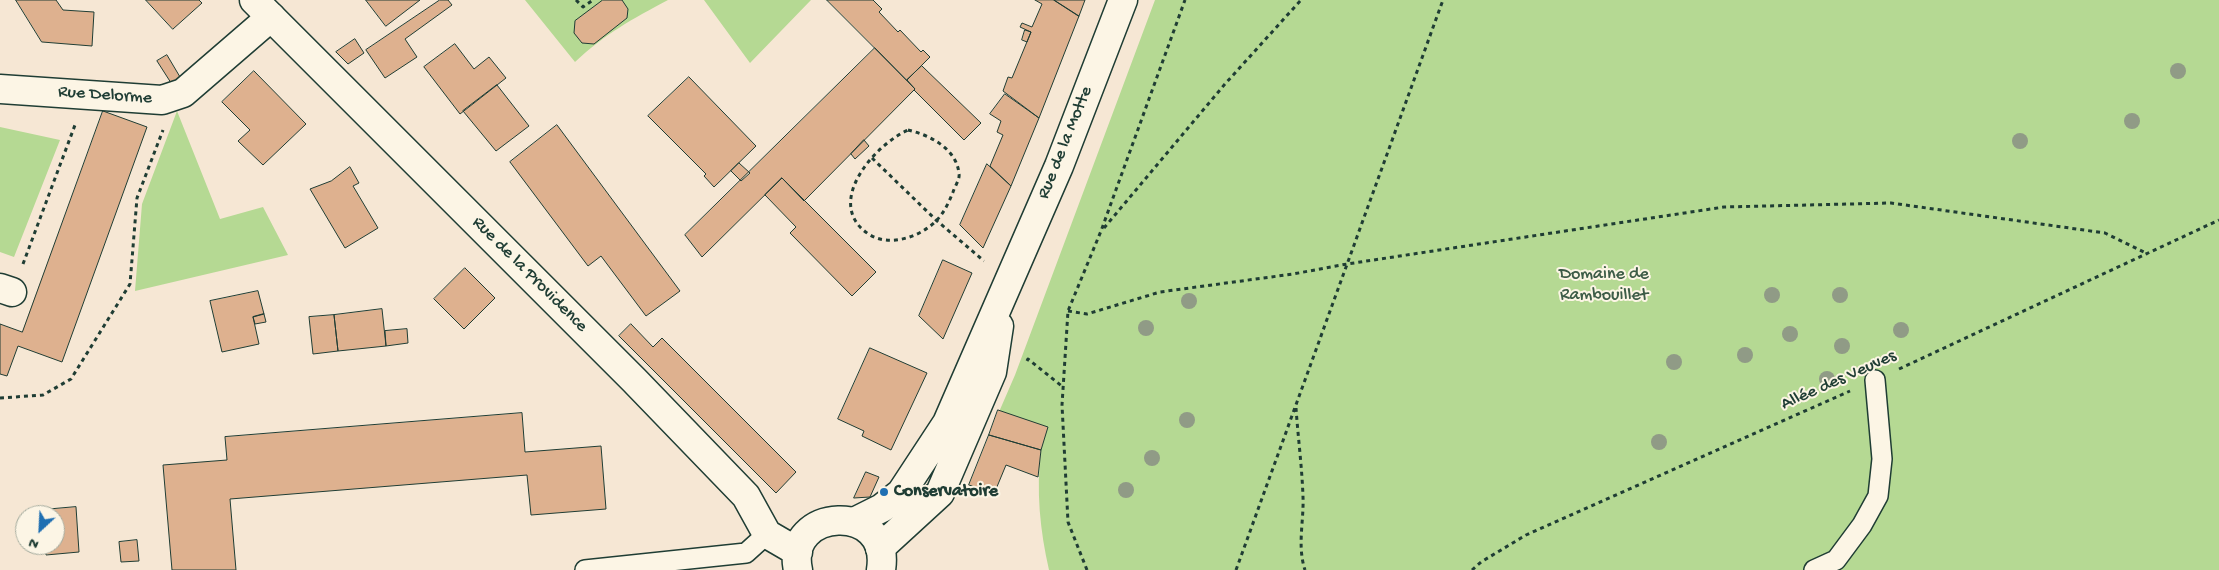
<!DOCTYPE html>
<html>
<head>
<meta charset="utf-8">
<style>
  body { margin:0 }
  #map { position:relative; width:2219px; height:570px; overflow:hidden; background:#f6e7d4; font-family:"Gochi Hand",sans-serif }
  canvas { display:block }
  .north { position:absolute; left:15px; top:505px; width:50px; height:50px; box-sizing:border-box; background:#fcf5e5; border:1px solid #a4ab9e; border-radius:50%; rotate:205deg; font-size:14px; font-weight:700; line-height:20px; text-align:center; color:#1f3d34 }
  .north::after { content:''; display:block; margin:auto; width:18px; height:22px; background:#1f6fb2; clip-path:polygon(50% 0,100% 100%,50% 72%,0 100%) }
</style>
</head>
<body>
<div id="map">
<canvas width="2219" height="570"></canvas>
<div class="north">N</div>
</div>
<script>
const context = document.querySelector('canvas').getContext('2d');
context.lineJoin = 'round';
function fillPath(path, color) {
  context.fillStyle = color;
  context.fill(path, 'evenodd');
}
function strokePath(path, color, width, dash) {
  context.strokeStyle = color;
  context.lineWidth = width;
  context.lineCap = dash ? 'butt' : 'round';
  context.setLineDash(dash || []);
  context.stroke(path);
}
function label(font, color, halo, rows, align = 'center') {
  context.font = font + ' "Gochi Hand",sans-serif';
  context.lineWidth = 4;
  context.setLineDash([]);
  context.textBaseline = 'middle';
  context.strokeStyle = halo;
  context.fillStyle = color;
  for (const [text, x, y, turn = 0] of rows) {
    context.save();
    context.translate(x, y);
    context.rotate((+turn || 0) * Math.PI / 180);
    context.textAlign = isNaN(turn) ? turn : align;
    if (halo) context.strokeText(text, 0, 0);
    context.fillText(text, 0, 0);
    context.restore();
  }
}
const green = new Path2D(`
  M525,0h143c-36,19 -63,34 -93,62z
  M704,0h107l-61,63z
  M1155,0h1064v570h-1170c-9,-40 -13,-79 -8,-120l-52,-15 26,-60z
  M177,111l43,108 43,-12 25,48 -153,36 7,-87z
  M0,127l60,13 -46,117 -14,-5z`);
const building = new Path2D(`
  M16,0h40l7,10 31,2 -2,34 -50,-4z
  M146,0h53l3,3 -29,26z
  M366,0h54l-34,26z
  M440,0h8l4,5 -47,34 12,18 -32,21 -19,-28z
  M603,0h19l6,9 -1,9 -33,26 -12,-1 -8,-10 1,-12z
  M827,0h46l9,9 -3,3 19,20 2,-2 21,22 2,-2 7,7 -23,23z
  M1054,0l25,16 -40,102 -36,-27 5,-14 4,1 19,-46 -11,-5 2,-4 10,4 10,-23 -7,-4z
  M1054,0h31l-6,16z
  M1025,30l6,2 -4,10 -5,-2z
  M355,39l9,14 -16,11 -12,-12z
  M455,44l19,25 15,-12 17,21 -46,36 -36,-47z
  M875,48l40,41 -111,112 -22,-23 -80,79 -17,-22z
  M167,55l16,27 -10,4 -16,-25z
  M922,66l59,57 -17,17 -50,-50 1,-1 -8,-9z
  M254,71l52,53 -43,41 -25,-24 12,-11 -28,-28z
  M689,77l67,69 -42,41 -10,-11 2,-2 -58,-58z
  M497,85l32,41 -33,25 -33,-40z
  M1005,94l34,24 -28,68 -21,-20 13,-31 -6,-3 4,-11 -11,-7z
  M103,111l44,16 -85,235 -44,-16 -11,30 -7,-2v-50l22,8z
  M557,125l123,166 -34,25 -45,-60 -13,10 -78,-104z
  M864,140l5,6 -14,13 -4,-5z
  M739,163l11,10 -9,8 -10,-10z
  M987,164l24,22 -28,62 -23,-23z
  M350,167l9,16 -6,3 25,42 -33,20 -35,-59 21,-8z
  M782,178l94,94 -24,24 -62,-63 6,-6 -31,-32z
  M943,260l29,13 -29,66 -24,-23z
  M465,268l30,30 -31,31 -30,-30z
  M258,291l6,23 -11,3 6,27 -37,8 -12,-51z
  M382,309l4,37 -48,5 -4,-36z
  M264,314l2,8 -11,2 -2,-7z
  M334,315l4,36 -25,3 -4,-37z
  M631,324l22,23 9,-9 134,134 -20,21 -157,-157z
  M407,329l1,14 -22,3 -1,-15z
  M870,348l57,25 -36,77 -29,-14 2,-5 -26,-12z
  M998,410l50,17 -7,23 -52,-15z
  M522,413l3,39 76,-6 5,63 -75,6 -4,-40 -297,24 6,71h-64l-9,-105 64,-5 -2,-23z
  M989,435l52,15 -3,27 -32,-12 -12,29 -25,-9z
  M866,472l13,5 -9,20 -16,1z
  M76,507l3,45 -33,3 -1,-10h10v-30h-12l-1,-5z
  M137,540l2,21 -18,1 -2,-20z`);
const path = new Path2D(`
  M576,0l7,7 10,-7
  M908,130c22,5 49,19 51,44 1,5 -4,12 -6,18 -4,10 -9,21 -17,29 -16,16 -46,26 -66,14 -48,-30 4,-90 38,-105z
  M872,158l64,62 48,41
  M1104,228l121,-144 76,-84
  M23,264l52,-139
  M1068,311l19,3 73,-22 133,-18 54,-10 377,-57 167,-4 214,30 43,21
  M1027,361l1,-2 35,28
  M1899,369l320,-149
  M0,398l43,-3 28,-16 59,-95 7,-86 26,-68
  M1296,408c2,29 6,59 7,89 1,24 -6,49 2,73
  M1087,570l-19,-48 -6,-117 6,-94 33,-80 84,-231
  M1236,570l207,-570
  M1472,570l9,-8 45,-27 324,-144`);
const service = new Path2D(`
  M585,570l161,-17 21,-19
  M1814,570l22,-10 26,-35 16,-29 4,-37 -7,-79`);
const minor = new Path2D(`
  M0,89l162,11 21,-7 88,-76
  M0,288l12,4`);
const tertiary = new Path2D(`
  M854,522l28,-14 19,-15 46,-70 112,-257 64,-166
  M880,548l60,-55 52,-121 7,-46`);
const secondary = new Path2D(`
  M254,0l380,380 112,116 21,38 31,18
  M798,570c-14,-63 94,-69 83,0`);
const trees = [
  [2178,71],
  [2132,121],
  [2020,141],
  [1772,295],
  [1840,295],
  [1189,301],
  [1146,328],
  [1901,330],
  [1790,334],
  [1842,346],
  [1745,355],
  [1674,362],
  [1827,379],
  [1187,420],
  [1659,442],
  [1152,458],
  [1126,490]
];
const markers = [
  [884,492,5,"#1f6fb2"]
];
const streetNames = [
  ["Rue Delorme",105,96,4],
  ["Rue de la Motte",1066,143,-68],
  ["Rue de la Providence",529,275,45],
  ["Allée des Veuves",1839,381,-24]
];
const parkNames = [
  ["Domaine de",1604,275],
  ["Rambouillet",1604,296]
];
const poiNames = [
  ["Conservatoire",894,492]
];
fillPath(green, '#b5d993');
fillPath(building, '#deb18f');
strokePath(building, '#1f3d34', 1);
strokePath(service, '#1f3d34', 22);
strokePath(minor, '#1f3d34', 31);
strokePath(tertiary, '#1f3d34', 31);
strokePath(secondary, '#1f3d34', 31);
strokePath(path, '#1f3d34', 3, [4, 4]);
strokePath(service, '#fcf5e5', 19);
strokePath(minor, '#fcf5e5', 28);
strokePath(tertiary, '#fcf5e5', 28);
strokePath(secondary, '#fcf5e5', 28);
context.fillStyle = '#909b86';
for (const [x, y] of trees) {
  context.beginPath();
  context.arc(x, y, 8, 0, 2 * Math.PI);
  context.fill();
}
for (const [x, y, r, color] of markers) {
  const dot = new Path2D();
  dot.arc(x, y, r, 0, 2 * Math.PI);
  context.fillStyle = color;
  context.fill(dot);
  strokePath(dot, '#fcf5e5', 2);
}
label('18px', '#1f3d34', '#fcf5e5', streetNames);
label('18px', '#3d5c47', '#fcf5e5', parkNames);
label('bold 18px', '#1f3d34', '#fcf5e5', poiNames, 'left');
</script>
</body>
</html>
